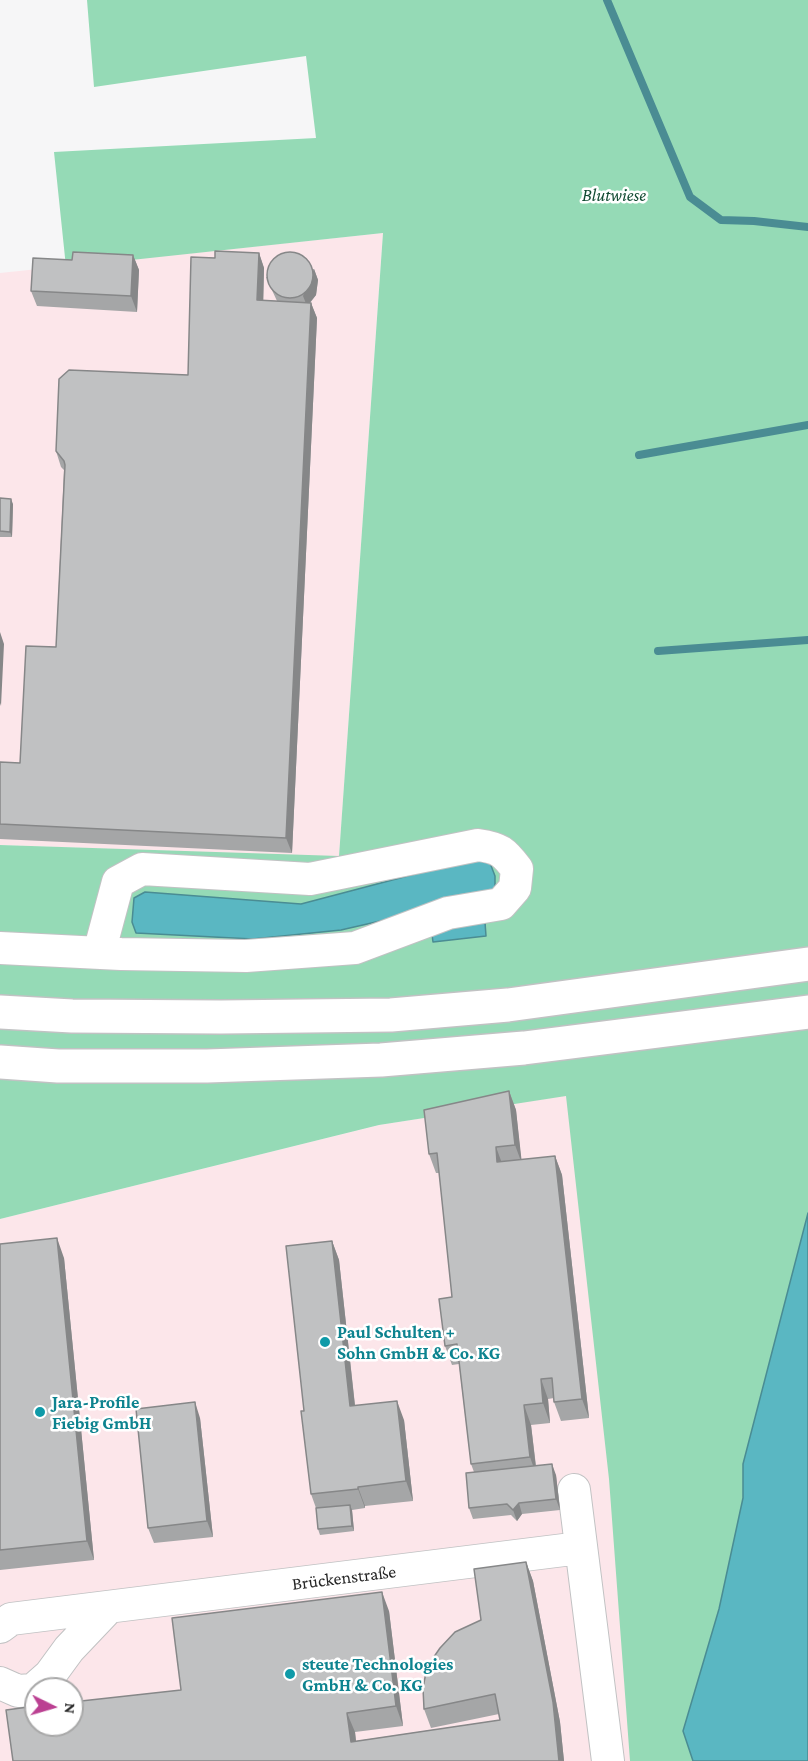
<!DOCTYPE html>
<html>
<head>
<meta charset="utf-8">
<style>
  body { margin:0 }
  #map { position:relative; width:808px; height:1761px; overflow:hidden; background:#f6f6f7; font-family:"Crimson Pro",serif }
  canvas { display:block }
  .north { position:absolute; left:24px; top:1677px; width:60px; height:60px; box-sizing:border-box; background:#fff; border:2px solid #a8a8a8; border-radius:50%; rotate:95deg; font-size:16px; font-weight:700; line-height:24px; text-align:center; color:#262626 }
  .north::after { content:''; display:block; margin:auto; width:21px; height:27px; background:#bb4092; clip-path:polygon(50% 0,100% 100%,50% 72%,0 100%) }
</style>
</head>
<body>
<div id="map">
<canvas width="808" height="1761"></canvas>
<div class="north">N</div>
</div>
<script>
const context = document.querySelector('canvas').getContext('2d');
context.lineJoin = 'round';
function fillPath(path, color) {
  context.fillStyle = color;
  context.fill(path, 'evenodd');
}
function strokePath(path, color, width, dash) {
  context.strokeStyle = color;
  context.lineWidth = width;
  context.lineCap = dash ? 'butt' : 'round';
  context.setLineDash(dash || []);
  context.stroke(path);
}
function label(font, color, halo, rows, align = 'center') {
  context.font = font + ' "Crimson Pro",serif';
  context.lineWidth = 5;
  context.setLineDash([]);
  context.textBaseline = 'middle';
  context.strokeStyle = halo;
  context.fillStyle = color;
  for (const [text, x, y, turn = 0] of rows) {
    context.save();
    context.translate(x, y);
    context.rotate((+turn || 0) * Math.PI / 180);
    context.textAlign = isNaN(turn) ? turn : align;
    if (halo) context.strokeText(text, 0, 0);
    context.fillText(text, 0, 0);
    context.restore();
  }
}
const industrial = new Path2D(`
  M383,233l-44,624 -339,-12v-572z
  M714,1072l-84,689h-630v-542l379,-94zM36,1689h36v36h-36z`);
const green = new Path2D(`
  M87,0h721v1761h-178l-21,-282 -43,-383 -187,29 -379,94v-374l339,11 44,-623 -317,34 -12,-115 262,-14 -10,-82 -212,31z`);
const water = new Path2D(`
  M476,858l14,5 5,13v14l-10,7 -144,33 -88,9 -117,-6 -4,-11 2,-24 11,-6 156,12z
  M485,922l1,14 -53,6 -2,-15z
  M808,1213v548h-115l-10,-30 36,-122 24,-111v-34z`);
const stream = new Path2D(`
  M607,0l83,197 31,23 33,1 54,6
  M639,455l169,-30
  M658,651l150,-11`);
const minor = new Path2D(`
  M0,948l121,6 125,2 109,-8 93,-35 53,-9 14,-16 2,-19c-13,-17 -17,-21 -39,-24l-168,34 -168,-10 -24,13 -19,71
  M574,1490l34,271
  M0,1627l11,-8 569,-71
  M0,1683l18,8 15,-1 17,-15 19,-26 38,-40`);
const highway = new Path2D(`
  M0,1012l72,4 149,1 170,-2 117,-10 300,-41
  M0,1062l58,4h149l174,-6 143,-12 284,-36`);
const wall = new Path2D(`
  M259,253l5,15 -1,32 14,1 -11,-24 48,-8 4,11 -2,15 -6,8h1l6,15 -25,535 -292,-14v-77l20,1 36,-116 8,-177 -3,-3 -5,-16 132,-76 27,-117z
  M133,255l6,15 -2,42 -100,-6 -6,-15 41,-31z
  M0,498l13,6 -1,33h-12z
  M509,1091l7,19 5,50 34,-4 7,19 27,243 -28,3 -7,-19v-4l-6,1 2,24 -19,2 5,41 20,9 4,35 -38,4 -5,7 -6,-6 -38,4 -4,-11 5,-36 -3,-8 -12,-100 -7,1 -7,-19 7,-49 -13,-124h-3l-7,-19z
  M332,1241l7,19 16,145 49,15 9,81 -48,5v2l-13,2 2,21 -34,4 -2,-6 -2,-21 -5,-14z
  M0,1244l64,14 30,302 -94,10z
  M200,1418l13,119 -59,6 -6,-15z
  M526,1562l7,19 27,141 4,39h-551l168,-71 208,-79 14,115 -48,6 1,9 144,-21 -1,-6 -68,14 -7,-19 57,-89z`);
const shadedWall = new Path2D(`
  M259,253l5,15 -1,47 -6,-15z
  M133,255l6,15 -2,42 -6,-16z
  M314,269l4,11 -2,15 -9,11 -4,-10z
  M311,303l6,15 -25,535 -6,-15z
  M11,499l2,5 -1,33 -2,-5z
  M0,632l4,12 -3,62 -1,-3z
  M509,1091l7,19 6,54 -7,-19z
  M496,1147l7,19 -6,-4z
  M555,1156l7,19 27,243 -7,-19z
  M57,1238l7,20 30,302 -7,-19z
  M332,1241l7,19 18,165 -7,-19z
  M541,1379l7,20 2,24 -7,-20z
  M397,1401l7,19 9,81 -7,-20z
  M195,1402l5,16 13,119 -6,-16z
  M524,1405l7,20 6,52 -7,-20z
  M552,1464l4,11 4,35 -4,-11z
  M358,1487l7,19v2l-7,-19z
  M519,1503l3,11 -5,7 -4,-11z
  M350,1505l2,5 2,21 -2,-5z
  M526,1562l7,19 27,141 4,39h-5z
  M382,1592l7,19 14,115 -7,-20z
  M347,1713l8,19 3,29 -7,-19z`);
const building = new Path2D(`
  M215,251l44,2 -2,47 54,3 -25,535 -286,-14v-62l20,1 6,-117 30,1 9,-182 -1,-4 -8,-10 3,-72 10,-9 119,5 3,-118 24,1z
  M267 275a23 23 0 1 1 46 0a23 23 0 1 1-46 0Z
  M73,252l60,3 -2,41 -100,-5 2,-33 39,2z
  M0,498l11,1 -1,33 -10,-1z
  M509,1091l6,54 -19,2 1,15 58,-6 27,243 -28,3 -2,-24 -11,1 2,24 -19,2 6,52 -59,7 -14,-120 -12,2 -6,-47 13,-2 -15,-144 -8,1 -5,-44z
  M57,1238l30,303 -87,9v-306z
  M332,1241l18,165 47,-5 9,80 -48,6v2l-47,5 -10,-83h3l-18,-165z
  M195,1402l12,119 -59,7 -12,-119z
  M552,1464l4,35 -37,4 -6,7 -6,-6 -38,4 -3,-35z
  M350,1505l2,21 -34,3 -2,-21z
  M526,1562l27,140 6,59h-546l-7,-51 30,-4v19h36v-23l109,-12 -9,-72 210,-26 14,114 -49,7 4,29 149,-22 -5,-26 -71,15 -1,-21 4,-21 13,-19 15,-16 26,-12 -7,-51z`);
const markers = [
  [325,1342,6,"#0f9aa8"],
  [40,1412,6,"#0f9aa8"],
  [290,1674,6,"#0f9aa8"]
];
const parkNames = [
  ["Blutwiese",614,195]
];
const cultureNames = [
  ["Paul Schulten +",337,1332],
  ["Sohn GmbH & Co. KG",337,1353],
  ["Jara-Profile",52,1402],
  ["Fiebig GmbH",52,1423],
  ["steute Technologies",302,1664],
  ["GmbH & Co. KG",302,1685]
];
const streetNames = [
  ["Brückenstraße",344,1578,-7]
];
fillPath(industrial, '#fce6ea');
fillPath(green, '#95dab6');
fillPath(water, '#5ab7c2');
strokePath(water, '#4a8c93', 1.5);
strokePath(stream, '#4a8c93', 8);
strokePath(minor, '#c1c2c3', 34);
strokePath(highway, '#c1c2c3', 36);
strokePath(minor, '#fff', 32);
strokePath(highway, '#fff', 33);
fillPath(wall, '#a5a6a7');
fillPath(shadedWall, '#868788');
fillPath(building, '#c0c1c2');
strokePath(building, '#868788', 1.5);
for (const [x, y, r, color] of markers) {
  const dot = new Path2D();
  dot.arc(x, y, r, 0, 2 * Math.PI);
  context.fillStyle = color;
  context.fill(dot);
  strokePath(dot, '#fff', 2);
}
label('italic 18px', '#124b33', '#fff', parkNames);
label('bold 18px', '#0d838f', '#fff', cultureNames, 'left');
label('18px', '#262626', '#fff', streetNames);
</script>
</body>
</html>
